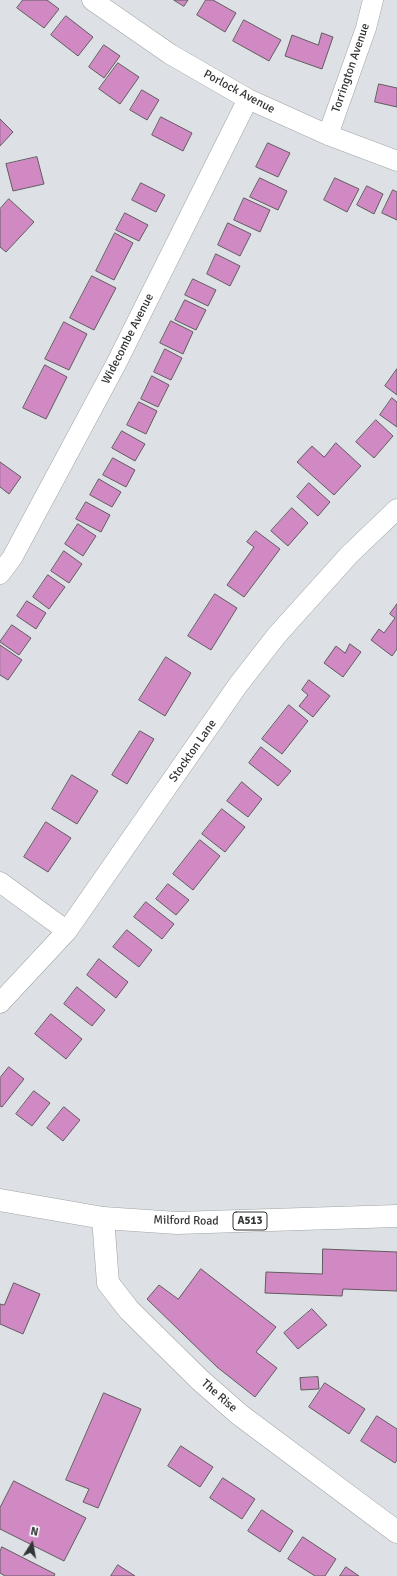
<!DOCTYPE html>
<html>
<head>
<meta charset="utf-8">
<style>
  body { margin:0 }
  #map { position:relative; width:397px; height:1576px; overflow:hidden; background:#dde1e5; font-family:Signika,sans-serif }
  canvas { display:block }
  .north { position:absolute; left:12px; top:1524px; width:40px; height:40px; -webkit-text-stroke:3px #fff; paint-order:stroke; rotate:11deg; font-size:11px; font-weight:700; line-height:16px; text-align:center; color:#313334 }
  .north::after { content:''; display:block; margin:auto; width:14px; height:18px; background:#313334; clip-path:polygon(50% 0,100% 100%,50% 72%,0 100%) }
</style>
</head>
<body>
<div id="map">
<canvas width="397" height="1576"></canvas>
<div class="north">N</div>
</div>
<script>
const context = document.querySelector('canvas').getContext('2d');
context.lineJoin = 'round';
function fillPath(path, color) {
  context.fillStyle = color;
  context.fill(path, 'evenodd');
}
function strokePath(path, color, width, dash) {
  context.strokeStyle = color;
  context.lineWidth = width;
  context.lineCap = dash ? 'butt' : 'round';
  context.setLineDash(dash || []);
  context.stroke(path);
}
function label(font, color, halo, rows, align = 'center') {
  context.font = font + ' Signika,sans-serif';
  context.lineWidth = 4;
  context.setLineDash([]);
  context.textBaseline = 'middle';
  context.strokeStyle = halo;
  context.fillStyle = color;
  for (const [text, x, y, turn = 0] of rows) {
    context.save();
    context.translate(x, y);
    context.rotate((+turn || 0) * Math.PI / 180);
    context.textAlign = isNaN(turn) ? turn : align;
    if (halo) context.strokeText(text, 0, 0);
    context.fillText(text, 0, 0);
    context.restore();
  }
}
const building = new Path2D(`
  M23,0h24l12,9 -15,19 -27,-20z
  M174,0h14l-4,6z
  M206,0h7l23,13 -11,19 -28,-17z
  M66,16l27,21 -15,19 -27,-21z
  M244,20l37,20 -12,21 -36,-20z
  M322,33l11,4 -11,32 -37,-13 7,-21 26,10z
  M104,45l16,11 -16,22 -15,-11z
  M118,63l21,14 -19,27 -21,-15z
  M379,84l18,4v19l-22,-5z
  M142,90l17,10 -12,20 -17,-10z
  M161,117l31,16 -9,18 -31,-16z
  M0,119l13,13 -13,14z
  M268,143l22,10 -12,24 -22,-10z
  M37,157l7,27 -31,7 -7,-27z
  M260,178l27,13 -9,19 -28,-13z
  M335,178l24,11 -12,23 -23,-12z
  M141,183l24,12 -9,17 -24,-12z
  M367,186l16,8 -9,20 -17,-9z
  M393,190l4,2v28l-15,-7z
  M244,198l26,12 -10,22 -26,-12z
  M9,199l25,23 -28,30 -6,-5v-38z
  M125,213l23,12 -9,16 -23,-11z
  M228,223l23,11 -11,22 -22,-11z
  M115,233l18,10 -19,37 -18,-9z
  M216,254l24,12 -10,20 -23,-12z
  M92,276l24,12 -22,42 -24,-12z
  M193,279l23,11 -8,16 -23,-11z
  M185,300l21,10 -10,20 -21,-10z
  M171,321l22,11 -10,22 -23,-11z
  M64,322l23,12 -18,36 -24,-11z
  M165,349l17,9 -11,22 -17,-8z
  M45,365l22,12 -21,42 -23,-11z
  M397,369v26l-12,-9z
  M152,376l17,9 -11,22 -17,-8z
  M392,398l5,4v25l-17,-12z
  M139,402l18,9 -11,23 -19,-9z
  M376,420l17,16 -19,22 -18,-16z
  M122,431l23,13 -10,17 -23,-13z
  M336,443l25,23 -27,29 -37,-33 15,-16 12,11z
  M113,458l22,12 -9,17 -23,-12z
  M0,462l21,15 -12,17 -9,-7z
  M99,479l22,13 -9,15 -22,-12z
  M309,483l21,19 -12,14 -21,-19z
  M86,502l24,13 -9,17 -25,-13z
  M292,508l16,15 -20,23 -17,-15z
  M78,524l18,12 -13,20 -18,-12z
  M256,531l24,18 -36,48 -17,-12 27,-38 -7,-5z
  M64,551l18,13 -13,19 -18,-12z
  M48,575l17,12 -16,22 -16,-12z
  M215,594l22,14 -26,42 -23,-14z
  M27,601l19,12 -10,16 -19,-13z
  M397,604v45l-5,7 -21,-16 8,-11 5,4 11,-15 -5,-4z
  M12,625l19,13 -12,17 -19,-13z
  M350,644l11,8 -18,25 -19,-14 12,-17 9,7z
  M0,645l22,15 -14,20 -8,-5z
  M166,657l25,16 -26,43 -26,-16z
  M309,680l21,16 -17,21 -14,-11 9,-11 -6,-5z
  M289,705l19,16 -26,33 -20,-15z
  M140,731l14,8 -27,45 -15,-9z
  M261,747l30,24 -13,15 -29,-23z
  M72,775l26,16 -21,33 -25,-15z
  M242,782l20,17 -14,18 -21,-16z
  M222,809l23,18 -20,25 -23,-18z
  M46,822l25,16 -23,34 -24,-15z
  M200,840l20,16 -27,34 -20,-16z
  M168,884l21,16 -13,15 -20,-16z
  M146,902l28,22 -12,15 -28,-22z
  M127,930l25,20 -13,17 -26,-20z
  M99,959l29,23 -12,16 -29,-23z
  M77,987l28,23 -13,16 -28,-22z
  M51,1014l31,25 -16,20 -31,-25z
  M9,1067l15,12 -22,28 -2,-1v-28z
  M34,1091l16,12 -18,23 -16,-12z
  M64,1107l16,13 -17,21 -16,-13z
  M323,1249l74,3v39l-54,-2 -1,7 -77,-3 1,-21 56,2z
  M201,1269l75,58 -20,25 21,16 -22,29 -38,-30 -70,-68 12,-14 19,14z
  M14,1283l26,11 -17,40 -23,-10v-20l4,1z
  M312,1309l15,16 -29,24 -14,-16z
  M318,1377l1,12 -18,1 -1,-12z
  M325,1383l40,26 -16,25 -40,-27z
  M104,1393l37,16 -43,99 -15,-6 6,-13 -23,-9z
  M377,1416l20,13v31l-2,3 -34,-22z
  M181,1446l32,21 -13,20 -32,-21z
  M223,1478l32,21 -13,20 -32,-21z
  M14,1481l72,37 -22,43 -64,-32v-21z
  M262,1510l31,21 -13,21 -32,-21z
  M303,1537l33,22 -11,17h-10l-27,-17z
  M2,1547l53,27 -1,2h-49l-5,-3v-21z
  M118,1565l17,11h-24z
  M346,1567l13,9h-19z`);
const street = new Path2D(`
  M92,0l78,54 78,45 80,36 69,26
  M328,135l38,-107 7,-28
  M0,574l12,-16 104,-194 132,-265
  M0,882l67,49
  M0,1003l67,-72 171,-246 39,-50 72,-80 48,-46`);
const secondary = new Path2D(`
  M103,1218l5,65 21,27 71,70 40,35 157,117`);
const highway = new Path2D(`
  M0,1200l103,18 74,5 220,-7`);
const shields = [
  [250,1221,34]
];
const shieldNames = [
  ["A513",250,1221]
];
const streetNames = [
  ["Torrington Avenue",351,68,-71],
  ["Porlock Avenue",239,92,28],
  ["Widecombe Avenue",128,339,-63],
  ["Stockton Lane",193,751,-55],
  ["Milford Road",186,1221,1],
  ["The Rise",219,1396,41]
];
fillPath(building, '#d189c4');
strokePath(building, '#605c5f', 1);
strokePath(street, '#9fa3a6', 21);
strokePath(secondary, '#9fa3a6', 23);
strokePath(highway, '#9fa3a6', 23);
strokePath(street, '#fff', 20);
strokePath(secondary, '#fff', 22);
strokePath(highway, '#fff', 22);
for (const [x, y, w] of shields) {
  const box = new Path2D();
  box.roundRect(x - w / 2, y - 9, w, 18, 3);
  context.fillStyle = '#fff';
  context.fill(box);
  strokePath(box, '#313334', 1);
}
label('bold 11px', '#313334', null, shieldNames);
label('12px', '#313334', '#fff', streetNames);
</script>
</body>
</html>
